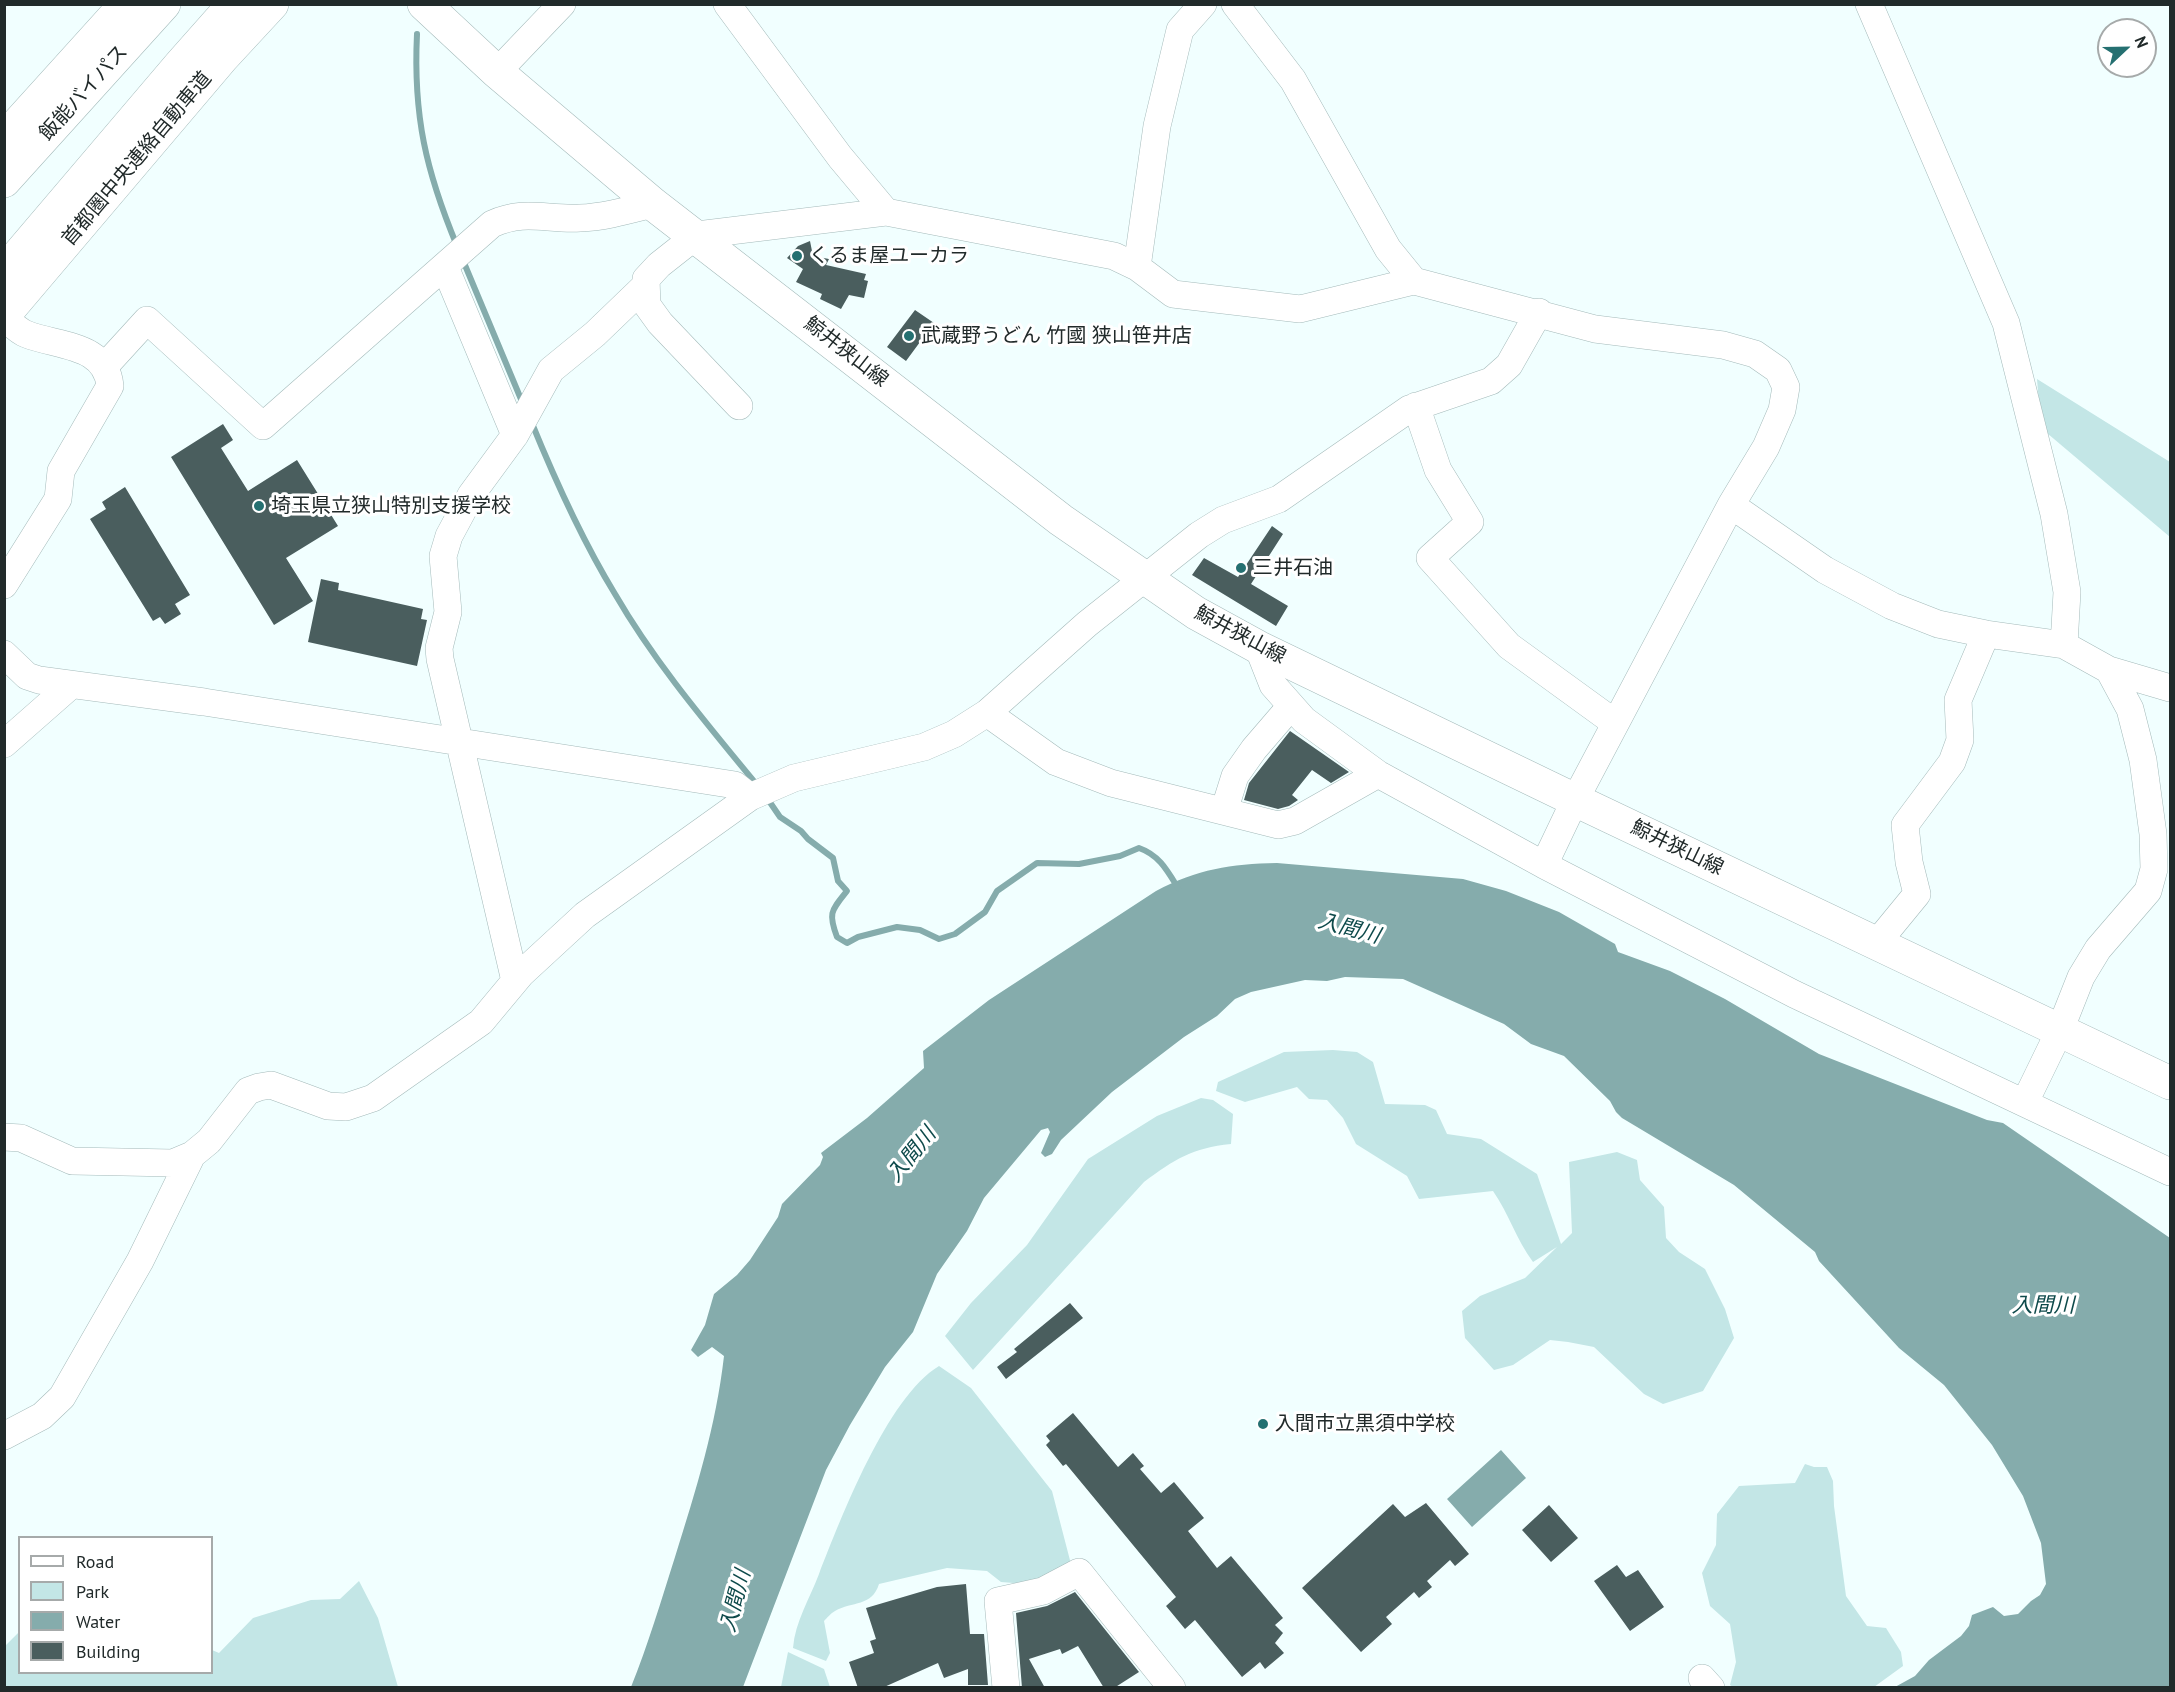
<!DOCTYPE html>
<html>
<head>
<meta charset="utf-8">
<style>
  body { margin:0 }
  #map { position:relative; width:2175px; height:1692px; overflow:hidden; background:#f1ffff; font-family:"PT Sans",sans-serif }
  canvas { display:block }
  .frame { position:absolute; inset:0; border:6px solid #212a2a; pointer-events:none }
  .legend { position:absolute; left:18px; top:1536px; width:195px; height:138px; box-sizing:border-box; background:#fff; border:2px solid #a6aaaa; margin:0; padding:8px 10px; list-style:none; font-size:18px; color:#212a2a }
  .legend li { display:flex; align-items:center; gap:12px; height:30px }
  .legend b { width:30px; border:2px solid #a6aaaa }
  .north { position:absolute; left:2097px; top:18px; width:60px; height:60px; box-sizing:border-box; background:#fff; border:2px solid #a6aaaa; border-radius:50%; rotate:68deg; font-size:16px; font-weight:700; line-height:24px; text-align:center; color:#212a2a }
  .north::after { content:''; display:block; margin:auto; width:21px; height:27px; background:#257071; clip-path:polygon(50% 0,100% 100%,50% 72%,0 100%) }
</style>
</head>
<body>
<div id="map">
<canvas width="2175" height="1692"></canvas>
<div class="frame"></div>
<ul class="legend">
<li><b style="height:8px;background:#fff"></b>Road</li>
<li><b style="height:16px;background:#c3e6e6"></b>Park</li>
<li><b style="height:16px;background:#85acac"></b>Water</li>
<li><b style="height:16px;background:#4a5e5e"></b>Building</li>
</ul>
<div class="north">N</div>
</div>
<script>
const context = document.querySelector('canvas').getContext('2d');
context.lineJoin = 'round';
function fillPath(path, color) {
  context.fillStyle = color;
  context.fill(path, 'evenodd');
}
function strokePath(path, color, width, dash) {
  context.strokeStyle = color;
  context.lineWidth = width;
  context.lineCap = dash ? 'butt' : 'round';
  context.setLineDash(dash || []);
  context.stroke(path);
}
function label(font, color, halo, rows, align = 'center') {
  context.font = font + ' "PT Sans","Noto Sans JP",sans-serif';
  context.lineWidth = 6;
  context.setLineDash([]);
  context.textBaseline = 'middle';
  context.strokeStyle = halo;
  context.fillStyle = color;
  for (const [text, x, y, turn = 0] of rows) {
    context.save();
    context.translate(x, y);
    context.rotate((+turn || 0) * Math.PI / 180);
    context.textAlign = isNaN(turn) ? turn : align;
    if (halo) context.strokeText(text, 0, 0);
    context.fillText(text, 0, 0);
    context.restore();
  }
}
const green = new Path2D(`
  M2037,379l133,83v75l-129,-109z
  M1333,1050l24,2 16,10 12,42 40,1 11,5 11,24 34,5 56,35 24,70 11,-11 -3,-71 48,-10 20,8 3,20 24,27 2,31 13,14 26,17 20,40 9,29 -31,53 -40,13 -19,-10 -50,-47 -26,-5 -18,-2 -37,25 -19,5 -29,-32 -3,-27 18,-15 45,-18 32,-31 -24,15c-17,-23 -24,-48 -40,-71l-74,8 -12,-23 -51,-32 -13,-26 -16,-18 -18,-1 -12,-12 -52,15 -29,-11 2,-9 66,-30z
  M1201,1098l12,2 20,14 -2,30c-39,4 -56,15 -87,38l-171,188 -28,-34 26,-33 56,-58 61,-86 69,-43z
  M939,1366l32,22 81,103 20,77 -32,17 -39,-3 -14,-11 -40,-3 -68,16c-7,23 -27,17 -44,27 -4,2 -8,7 -11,10l6,32 -4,8 -33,-13c2,-26 17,-50 26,-74 22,-56 68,-177 120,-208z
  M1805,1464l9,3h13l6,14 1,25 12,90 21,30 19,2 15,24 2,14 -29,21h-141l-3,-2 6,-23 -6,-38 -20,-18 -8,-33 14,-28 1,-31 22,-28 56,-3z
  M359,1581l19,37 20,69h-393v-41l14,-14 1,40h192v-22l7,3 34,-35 58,-18 29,-1z
  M788,1652l36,17 6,18h-49z`);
const water = new Path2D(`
  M1277,863l186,16 43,12 53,21 56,32 3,8 52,19 55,28 94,55 168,66 16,3 167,115v449h-275l20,-11 14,-16 32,-24 8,-10 3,-11 21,-8 11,9 14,-2 13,-13 9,-6 6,-11 -5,-41 -18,-47 -31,-51 -48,-60 -45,-37 -80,-87 -4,-9 -81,-67 -112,-67 -6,-6 -6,-11 -46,-45 -33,-12 -27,-20 -101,-45 -58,-2 -18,4 -22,-1 -54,12 -16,7 -18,17 -33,21 -72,55 -51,48 -9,14 -7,3 -4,-4 9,-21 -2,-4 -7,2 -57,68 -17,33 -30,43 -24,58 -28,35 -35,58 -24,45 -83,217h-112c17,-42 30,-86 44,-130 21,-67 41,-131 49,-201l-12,-9 -14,10 -7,-7 14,-25 9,-31 23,-19 13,-15 28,-43 4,-13 38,-39 3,-8 -2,-4 46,-35 57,-50 -1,-17 66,-51 167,-109c42,-22 74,-27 121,-28z
  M1501,1450l25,28 -54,49 -25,-28z`);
const stream = new Path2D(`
  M417,34c-4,82 9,137 40,212
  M462,258l61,146
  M531,421c24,59 51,119 84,173 40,69 92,130 142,191
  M767,798l13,19 21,14 7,8 25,19 5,23 9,10c-16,20 -19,22 -10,46l10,6 11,-6 39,-10 23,3 19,9 16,-5 30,-22 12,-21 40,-28 42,1 41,-8 19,-8c20,7 28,22 39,40`);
const building = new Path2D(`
  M810,241l3,15 16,3 -3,6 40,9 -2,6 4,1 -4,17 -15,-3 -8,14 -21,-10 2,-5 -26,-12 7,-13 -16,-11 11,-12z
  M915,310l19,13 -28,38 -19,-14z
  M223,424l10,16 -12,8 27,43 49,-31 41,66 -52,32 27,43 -39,24 -103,-168z
  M125,487l65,108 -15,9 6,10 -16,10 -5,-7 -7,4 -63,-102 16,-10 -4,-7z
  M1272,526l11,8 -32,50 37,22 -12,20 -84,-51 12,-17 34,19z
  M321,579l18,4 -1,7 85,19 -2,10 6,1 -10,46 -109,-24z
  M1290,731l59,41 -18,11 -19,-13 -20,25 6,5 -9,6 -11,3 -34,-9 5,-17z
  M1070,1303l13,15 -77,61 -9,-12 20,-15 -3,-3z
  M1073,1413l45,54 15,-14 11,13 -4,3 21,24 13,-11 30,36 -16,13 29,37 14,-12 52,62 -8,7 8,8 -8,10 9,10 -19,16 -5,-7 -18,15 -47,-57 -10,9 -19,-23 10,-9 -110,-133 -3,2 -17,-21 4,-4 -4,-5z
  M1426,1503l43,51 -14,12 -5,-6 -23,21 5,6 -13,11 -5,-6 -28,25 6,7 -31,28 -59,-64 91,-84 12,13z
  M1549,1505l29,33 -27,24 -29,-32z
  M1617,1565l9,12 12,-7 26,37 -34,24 -36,-50z
  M966,1584l4,50h14l4,51h-20v-16l-24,9 -6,-15 -56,25h-24l-9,-26 25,-9 -4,-12 6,-2 -10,-31 71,-21z
  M1075,1592l64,80 -25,16h-10l-26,-42 -16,8 -2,-5 -31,10 16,29h-23l-6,-75 31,-7z`);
const minor = new Path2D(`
  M727,4l113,153 46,55
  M1235,4l58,76 95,169 26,32 181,48 128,16 32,9 23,16 8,17 -4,23 -16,37 -35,58 94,65 67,36 46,18 48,10 78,11 45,25 61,18
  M1869,4l137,319 48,191 13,78 -3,53
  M497,72l65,-68
  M445,267l70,168
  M1137,267l20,-141 23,-96 23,-26
  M4,317c7,6 14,14 22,17 33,13 80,10 84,52l-49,85 -3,28 -54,86
  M105,366l42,-46 116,106 229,-202c33,-15 54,-4 88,-6 25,-1 49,-8 73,-14
  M739,406l-79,-83 -13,-18 -1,-26 13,-14 38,-30 189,-23 228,44 23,11 36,27 127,15 114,-28
  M1416,406l22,64 32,52 -40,36 79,88 106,77
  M1258,647l15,38 31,35 74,54 166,91 250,129 376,178
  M4,654l23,22 12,4 165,22 531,83 15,12
  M987,713l69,49 55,21 167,42 17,-4 83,-47
  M4,744l66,-58
  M1224,811l11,-35 19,-27 37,-43
  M1544,865l31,-65 156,-295
  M1876,944l41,-50 -8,-32 -4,-37 47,-63 8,-22 -2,-40 28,-66
  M515,981l-75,-322 -1,-11 9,-36 -5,-56 6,-20 22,-41 44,-60 36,-65 44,-36 51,-49
  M2025,1102l35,-72 21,-53 17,-28 50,-58 6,-22 -1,-35 -10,-74 -13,-51 -21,-39
  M4,1137l17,1 51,23 101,2 19,-8 17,-14 39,-50 11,-4 12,-2 57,21 18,1 27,-9 108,-76 40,-48 64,-59 165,-118 44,-19 130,-31 30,-13 33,-21 100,-89 112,-89 24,-15 56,-21 130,-90 82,-28 18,-16 30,-53
  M4,1436l38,-20 20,-19 78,-136 52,-106
  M1702,1678l9,10
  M1006,1688l-8,-87 45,-10 36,-19 93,116`);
const major = new Path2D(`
  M424,4l73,68 156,132 408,316 135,93 62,34 317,153 595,283`);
const highway = new Path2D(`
  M4,139l122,-135
  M4,181l160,-177
  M4,272l176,-207 54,-61
  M4,315l218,-257 50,-54`);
const markers = [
  [797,256,6,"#257071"],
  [909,336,6,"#257071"],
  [259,506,6,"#257071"],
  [1241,568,6,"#257071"],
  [1263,1424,6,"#257071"]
];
const streetNames = [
  ["飯能バイパス",84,93,-48],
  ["首都圏中央連絡自動車道",137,159,-50],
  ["鯨井狭山線",846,352,38],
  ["鯨井狭山線",1240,635,28],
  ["鯨井狭山線",1677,848,26]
];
const poiNames = [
  ["くるま屋ユーカラ",809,256],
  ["武蔵野うどん 竹國 狭山笹井店",921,336],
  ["埼玉県立狭山特別支援学校",271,506],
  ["三井石油",1253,568],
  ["入間市立黒須中学校",1275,1424]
];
const waterNames = [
  ["入間川",1349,929,15],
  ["入間川",912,1155,-51],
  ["入間川",2043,1306],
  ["入間川",736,1601,-75]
];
fillPath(green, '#c3e6e6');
fillPath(water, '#85acac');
strokePath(stream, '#85acac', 6);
fillPath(building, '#4a5e5e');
strokePath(minor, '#a4baba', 28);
strokePath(major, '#a4baba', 34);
strokePath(highway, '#a4baba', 34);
strokePath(minor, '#fff', 27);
strokePath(major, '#fff', 33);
strokePath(highway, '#fff', 33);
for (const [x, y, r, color] of markers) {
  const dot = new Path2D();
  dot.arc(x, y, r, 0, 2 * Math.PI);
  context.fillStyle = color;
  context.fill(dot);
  strokePath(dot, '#fff', 2);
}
label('20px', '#212a2a', '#fff', streetNames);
label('20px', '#212a2a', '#fff', poiNames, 'left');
label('italic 21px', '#0e4a4b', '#fff', waterNames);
</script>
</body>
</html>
